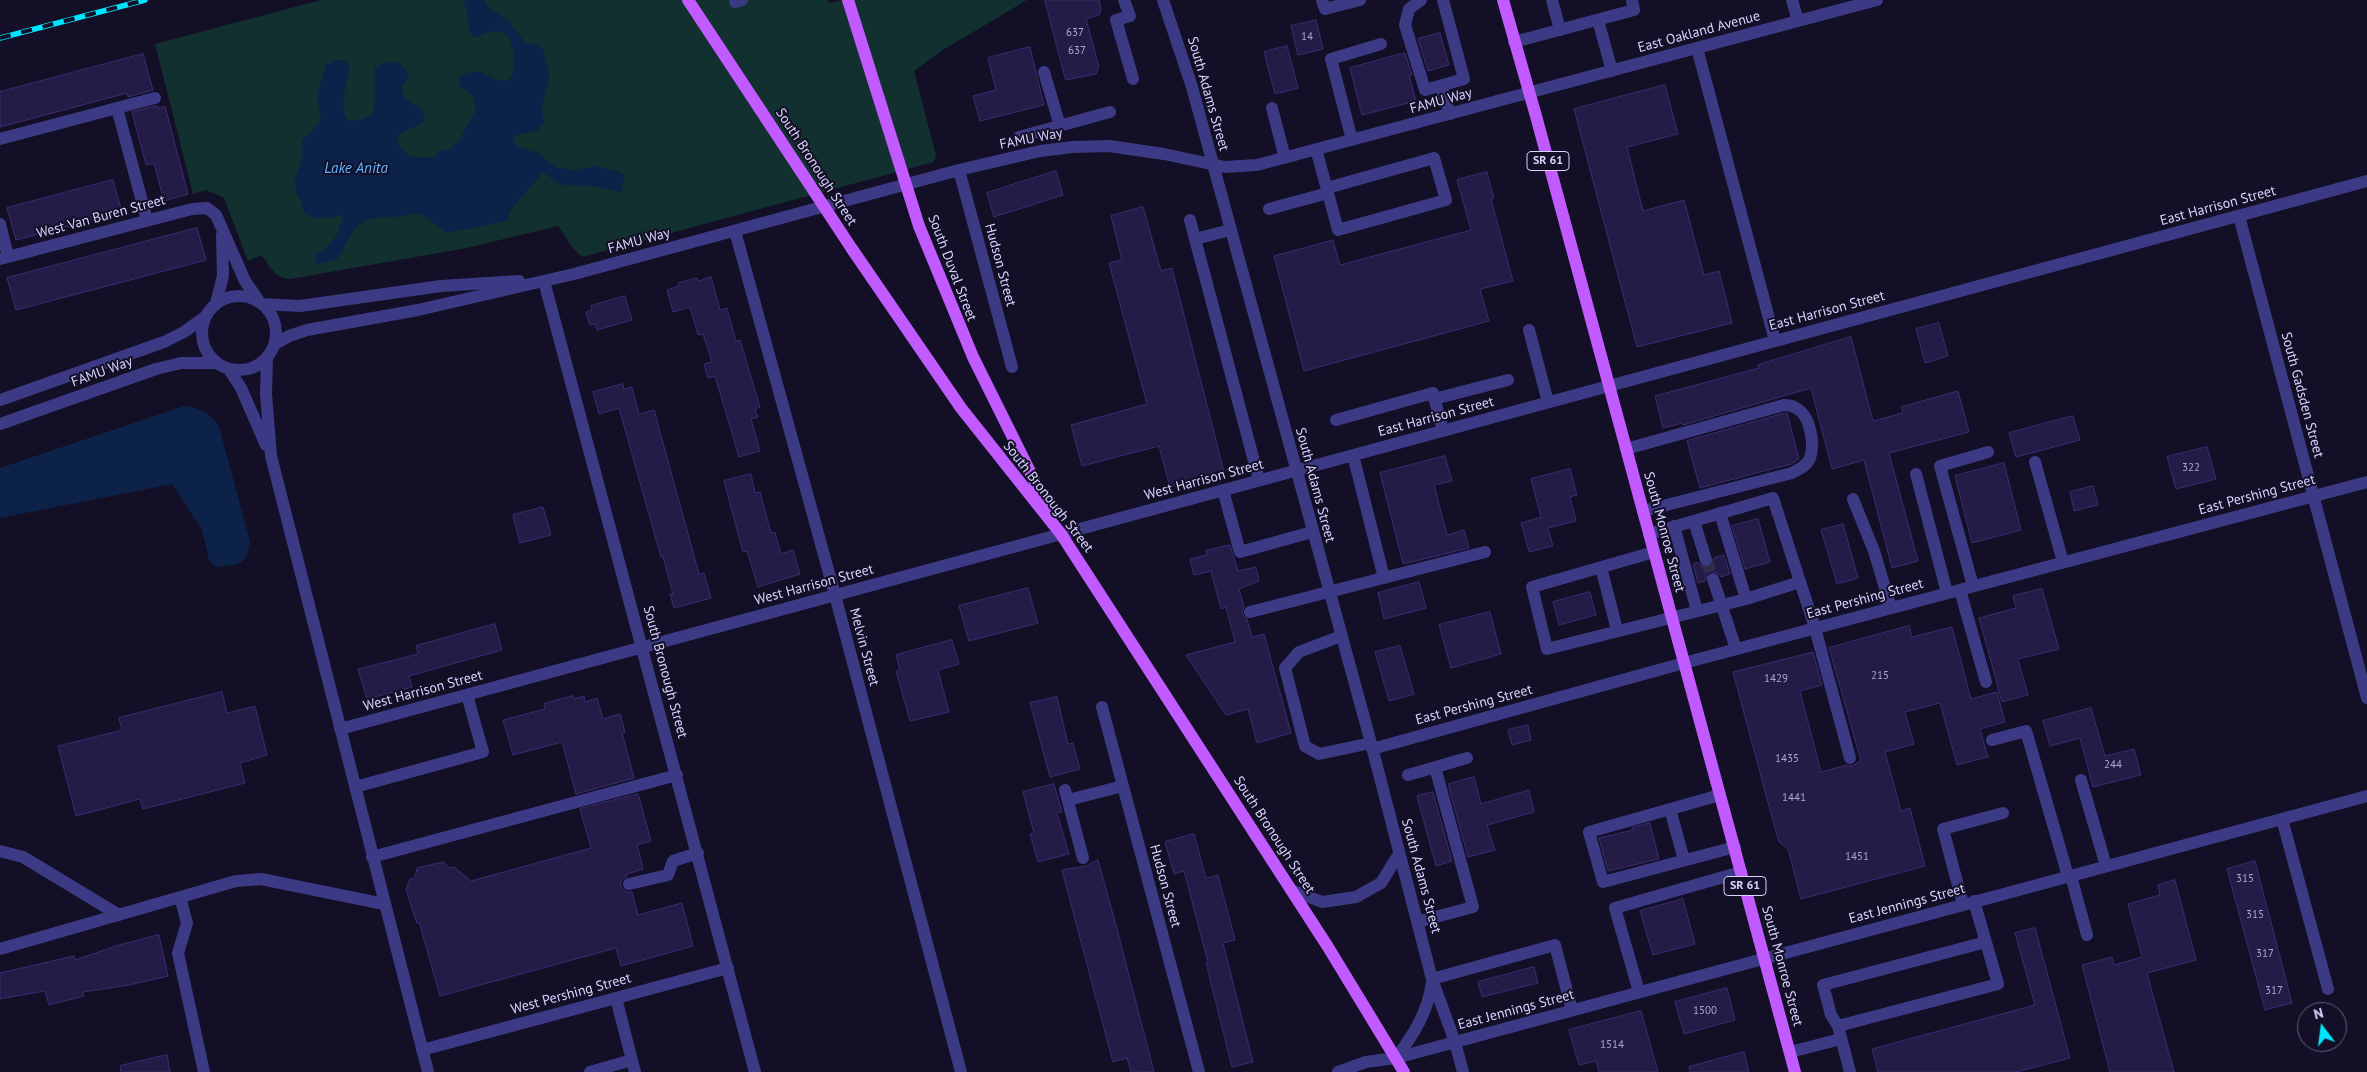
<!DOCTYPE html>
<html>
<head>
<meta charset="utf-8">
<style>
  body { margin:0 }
  #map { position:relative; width:2367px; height:1072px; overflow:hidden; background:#130f26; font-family:"PT Sans",sans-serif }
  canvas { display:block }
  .north { position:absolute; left:2297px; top:1002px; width:50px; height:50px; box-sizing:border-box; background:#130f26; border:1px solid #625e7d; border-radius:50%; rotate:345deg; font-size:14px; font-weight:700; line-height:20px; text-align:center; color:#d9d4ff }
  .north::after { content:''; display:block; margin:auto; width:18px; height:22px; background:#00e5ff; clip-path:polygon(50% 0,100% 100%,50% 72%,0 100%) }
</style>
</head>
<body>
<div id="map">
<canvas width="2367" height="1072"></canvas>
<div class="north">N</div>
</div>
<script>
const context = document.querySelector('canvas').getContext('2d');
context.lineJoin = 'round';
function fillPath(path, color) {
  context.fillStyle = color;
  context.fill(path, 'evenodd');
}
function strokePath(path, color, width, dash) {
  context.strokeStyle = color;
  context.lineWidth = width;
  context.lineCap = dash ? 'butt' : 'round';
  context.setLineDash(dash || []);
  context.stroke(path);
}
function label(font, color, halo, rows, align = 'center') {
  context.font = font + ' "PT Sans",sans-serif';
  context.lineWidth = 4;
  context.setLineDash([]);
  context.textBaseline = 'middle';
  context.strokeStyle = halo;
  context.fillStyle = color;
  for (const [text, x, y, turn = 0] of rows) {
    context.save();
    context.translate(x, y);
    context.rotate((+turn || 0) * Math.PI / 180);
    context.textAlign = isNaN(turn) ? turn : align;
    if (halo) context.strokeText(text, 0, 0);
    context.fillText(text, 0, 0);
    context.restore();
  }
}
const green = new Path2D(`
  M321,0h507l1,3 13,-3h185l-84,50 -29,21 22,84 -2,7 -352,95 -10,-10 -14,-21 -91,22 -177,31c-15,-1 -20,-12 -28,-24l-14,6 -24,-63 -18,-8 -13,4 -38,-150z`);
const water = new Path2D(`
  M462,0h22l5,8 21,14 15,21 13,2 5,4 5,18 1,12 -7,29 2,15 -6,7 -22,5 -3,6 5,6 20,6 18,14 19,3 21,-4 21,5 8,4 -4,17 -29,-6 -28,-1 -8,-3 -13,-10 -34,40 -1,9 -61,12c-10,-6 -17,-16 -28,-19 -9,0 -18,3 -27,3 -41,0 -35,13 -55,42l-20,5 -3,-9c19,-9 24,-20 29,-40 -13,2 -27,7 -39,-2l-3,-12 -5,-9 -1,-14 7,-18v-19l16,-17 3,-6 -4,-22 9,-31 10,-5h8l5,5c1,19 -13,38 -1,55 39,4 24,-31 27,-52 13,-11 33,-7 33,11l-6,6c-1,12 7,18 18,21l5,11 -2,5 -23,12 -3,7c6,17 22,18 38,16l5,-6 10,-2 8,-7 18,-32 -2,-13 -15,-11 1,-10c6,-3 12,-5 19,-4 9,1 24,16 32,5 7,-10 3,-43 -11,-46 -8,-2 -18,5 -26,7 -10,-10 -2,-27 -12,-38z
  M184,406c17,2 25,6 35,20l31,116c-4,25 -13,23 -35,25l-6,-7 -7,-30 -30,-46 -172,34v-50z`);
const building = new Path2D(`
  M1045,0h54l2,9 -2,6 -13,4 13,48 -3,7 -30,6z
  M1316,20l7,29 -25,6 -7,-29z
  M1440,33l9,32 -21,6 -10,-32z
  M1287,46l11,42 -23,6 -11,-42z
  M1030,47l14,58 -64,16 -7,-25 23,-6 -8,-32z
  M1405,53l7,22h-3l7,26 -54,14 -12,-47z
  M143,54l10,36 -25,7 -1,-4 -127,34v-35z
  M1665,85l13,49 -51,13 16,64 41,-11 20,75 15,-4 13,52 -95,24 -63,-238z
  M157,106v2l8,-2 23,88 -24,7 -10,-38 -8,2 -14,-53z
  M1056,171l7,24 -69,22 -7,-24z
  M1487,172l7,26 -3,1 22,82 -33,8 9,32 -185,50 -30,-115 59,-16 7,25 131,-35 -14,-50z
  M113,180l9,32 -106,28 -9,-32z
  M1143,207l18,64 11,-3 52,204 -54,15 -11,-41 -77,20 -11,-41 76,-21 -38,-141 13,-3 -11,-44z
  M197,228l9,32 -190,50 -9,-32z
  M711,277l9,33 7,-2 9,33 4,-1 20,67 -5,2 3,8 -7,2 9,32 -21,6 -24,-81 -7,2 -4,-14 8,-2 -9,-28 -5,1 -8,-28 -17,5 -6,-22 12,-4 -1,-3 19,-5 1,3z
  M625,296l7,24 -35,10 -2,-6 -5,1 -4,-13 6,-2 -1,-4z
  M1939,323l9,33 -23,7 -9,-34z
  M1851,337l22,84 30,-8 -2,-6 57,-16 11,41 -80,21 29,108 -26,7 -28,-108 -32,9 -21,-81 -128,37 -1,-2 -19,5 -8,-32 104,-28 -1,-3z
  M623,384l1,5 8,-2 7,27 15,-4 45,164 5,-1 7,25 -37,10 -4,-14h3l-10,-37h-2l-42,-149 -20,6 -6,-22z
  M1785,413h2l12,46 -8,5 -91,24 -13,-47z
  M2073,416l7,24 -64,17 -7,-24z
  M2207,447l9,32 -40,10 -9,-32z
  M1445,456l7,25 -18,4 13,50 17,-5 5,18 -66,16 -23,-91z
  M2004,463l17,67 -49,13 -17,-67z
  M1570,469l7,26 -7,2 6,24 -28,7 5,18 -24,6 -8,-29 20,-6 -10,-38z
  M751,474l4,19 5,-1 11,41 4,-1 6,22 12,-4 7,24 -42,13 -11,-36 -4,1 -19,-71z
  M2093,486l5,19 -24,6 -4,-19z
  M543,507l8,28 -31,8 -7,-28z
  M1758,519l12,43 -25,7 -13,-43z
  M1843,524l15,54 -21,6 -16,-54z
  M1230,545l8,26 18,-4 3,14 -20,8 5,18 -2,7 5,5 5,18 12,-3 27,99 -34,10 -9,-34 -22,6 -40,-60 49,-13 -9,-35 -5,2 -10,-38 -17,4 -4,-16 17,-4 -1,-4z
  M1724,555l6,19 -9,3 -3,-4 -7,-2 -4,3 -2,7 -7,2 -5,-19 5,-2 3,4 7,2 4,-3 2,-7z
  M1419,582l7,26 -42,11 -6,-26z
  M1028,588l10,35 -69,18 -10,-35z
  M2042,589l17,60 -41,10 10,36 -26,7 -23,-84 37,-10 -3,-12z
  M1590,592l6,23 -37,10 -6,-23z
  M1490,612l11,42 -50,14 -12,-43z
  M495,624l7,26 -93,26 3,11 -45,12 -9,-30 60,-15 -2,-8z
  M1909,626l3,11 40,-10 19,72 26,-7 8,30 -25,7 8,28 -31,8 -17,-62 -35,9 9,32 -29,8 16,59 9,-3 15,58 -124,33 -13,-50 -9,-7 -6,-21 -40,-149 80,-20 9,33 -22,6 21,81 26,-7 5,1 9,-5 -32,-113z
  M952,640l7,24 -21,6 11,42 -39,9 -14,-50 4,-1 -4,-15z
  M1400,646l14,48 -25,7 -14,-49z
  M222,692l5,21 28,-7 12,49 -27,8 5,20 -102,26 -3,-10 -64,17 -18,-70 64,-16 -3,-12z
  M573,696l1,3 10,-3 1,6 12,-4 6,21 17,-5 5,18 -3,1 12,45 -58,16 -14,-52 -49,13 -10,-35 42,-11 -1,-5z
  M1057,697l11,47 5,-1 7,26 -30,8 -20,-74z
  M2091,708l14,48 29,-7 7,26 -48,12 -13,-49 -30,8 -7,-25z
  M1528,725l3,15 -19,5 -4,-15z
  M1474,777l7,27 48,-14 5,22 -47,13 8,25 -27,7 -19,-69v-4z
  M1054,784l8,28 -5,1 12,41 -31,8 -8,-28 4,-1 -11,-41z
  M1433,792l19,69 -16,5 -19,-70z
  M638,794l13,47 -14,4 6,24 -16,5v2l-6,5v5l5,6h6l6,23 44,-12 11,43 -72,20 -5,-18 -176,48 -21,-74 -2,1 -11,-33 4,-11 5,-1 2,-10 26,-6 7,6 4,-1 17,14 120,-33 -11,-39z
  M1650,823l9,36 -51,12 -9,-33 34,-8 -1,-2z
  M1194,834l12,44 12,-3 17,65 -12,3 30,119 -21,5 -26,-104 2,-1 -24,-91 -10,3 -9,-32z
  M1098,860l19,69 37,143h-23l-4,-14 -14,4 -19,-71 -32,-121 24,-4z
  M2255,861l37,142 -27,7 -38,-141z
  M2175,880l21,80 -49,13 27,99h-64l-28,-107 30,-8 2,8 28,-8 -14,-53 32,-9 -2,-10z
  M1683,899l12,45 -42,11 -13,-44z
  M2035,928l35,130 -54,14h-138l-6,-23 163,-44 -20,-72z
  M159,935l9,41 -39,9 -46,7 1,4 -35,9 -4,-14 -45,8v-26l74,-17 1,4 44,-15z
  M1534,967l4,16 -56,14 -4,-15z
  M1727,988l8,32 -51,14 -9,-32z
  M1641,1011l17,61h-59l-3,-11 -17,4 -10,-35z
  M1744,1052l5,20h-59l-1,-5z
  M167,1055l3,17h-49l-1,-6z`);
const minorTunnel = new Path2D(`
  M1706,560l7,19`);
const minor = new Path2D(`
  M1124,0l6,16 -14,4 17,59
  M1163,0l29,87 179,656 61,236 23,63 8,30
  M1322,0l3,9 35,-9
  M1421,0l-12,9 -4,16 20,65 39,-11 -21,-79
  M1552,0l8,30
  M1792,0l6,21
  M735,2l7,-2
  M1598,20l14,51
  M1514,42l120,-32 -2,-10
  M1697,48l78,293
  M1044,72l16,54
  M1441,86l9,28
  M117,108l38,-10
  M1272,108l13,50
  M1019,137l91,-25
  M0,139l117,-31 30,112
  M1352,140l-21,-81 50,-15
  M1316,149l22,81 108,-30 -12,-42 -107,30
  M959,170l53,197
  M1269,209l59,-16
  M2239,216l128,482
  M1190,220l69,260
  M0,224l8,32
  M735,231l100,364 126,477
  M1195,239l35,-9
  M0,259l192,-50 15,-1 9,7 29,66 13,19
  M544,281l211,791
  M202 333a37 37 0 1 1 74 0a37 37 0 1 1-74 0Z
  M216,303l7,-27 -1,-41
  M263,304l37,2 141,-20 78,-5
  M1529,330l19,72
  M275,344l14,-8 18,-6 111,-20 156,-36 385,-104 81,-19 33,-4 36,-1 55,8 61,13 32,-2 620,-165
  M267,358l-1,36 5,62 157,616
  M228,368l13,20 25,57
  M1434,399l74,-19
  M0,400l164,-58 20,-10 21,-15
  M1336,420l97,-27 10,38
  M0,424l156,-55 25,-6h36
  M1626,449l158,-44c4,0 9,1 12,3 14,7 19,35 14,50 -3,8 -11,11 -18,15l-149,38
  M1353,455l31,123
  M2035,462l28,100
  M1916,474l31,119
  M1223,490l17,62 72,-20
  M1853,499l21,52 17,57
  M1694,521l12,39
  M1674,526l23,85
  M1649,534l124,-36 42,130 35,130
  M1654,552l-122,35 15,62 199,-50 -26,-86
  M1601,567l16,63
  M1713,579l23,70
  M1973,586l-33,-120 48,-14
  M1960,590l26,92
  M1746,599l54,-17
  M1250,612l235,-60
  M1341,636l-42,16 -14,16 20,78 14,8 52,-11
  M1102,707l97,365
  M340,729l2027,-548
  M1992,740l34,-9 42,145
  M1372,749l312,-86 683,-181
  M1408,775l59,-17
  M2081,780l25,86
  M355,787l128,-35 -16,-57
  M1065,790l18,68
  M1720,795l-131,37 14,50 132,-35
  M1068,800l55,-14
  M1670,809l14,51
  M2282,819l46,170
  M0,851l23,6 96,58
  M372,857l305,-82
  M2071,876l16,59
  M629,884l39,-9 5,-14 25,-8
  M1291,890l31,12 34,-5 25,-14 18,-29
  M180,897l7,26 -9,30 26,119
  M1963,904l-20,-75 60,-16
  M1417,922l56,-15 -38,-140
  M0,949l236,-68 25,-2 123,25
  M1432,979l123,-34 17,65
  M1639,992l-24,-84 126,-36
  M616,998l19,74
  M1838,1026l160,-42 -24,-83
  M422,1050l306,-82
  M1790,1052l51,-13
  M1396,1058c18,-24 32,-46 36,-76
  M590,1072l42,-12
  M1338,1072l28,-10 30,-4 971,-262
  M1850,1072l-12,-46 -7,-11 -8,-30 163,-43`);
const major = new Path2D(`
  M1503,0l33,116 259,956
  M919,226l54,131 77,155
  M852,249l109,159 100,126 267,413 76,125`);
const rail = new Path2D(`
  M0,38l145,-38`);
const majorBridge = new Path2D(`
  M688,0l164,249
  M848,0l71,226`);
const numberNames = [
  ["637",1075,33],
  ["14",1307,37],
  ["637",1077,51],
  ["322",2191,468],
  ["215",1880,676],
  ["1429",1776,679],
  ["1435",1787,759],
  ["244",2113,765],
  ["1441",1794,798],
  ["1451",1857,857],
  ["315",2245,879],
  ["315",2255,915],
  ["317",2265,954],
  ["317",2274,991],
  ["1500",1705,1011],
  ["1514",1612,1045]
];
const shields = [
  [1548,161,42],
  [1745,886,42]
];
const shieldNames = [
  ["SR 61",1548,161],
  ["SR 61",1745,886]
];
const streetNames = [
  ["East Oakland Avenue",1699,32,-15],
  ["South Adams Street",1208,94,74],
  ["FAMU Way",1441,101,-15],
  ["FAMU Way",1031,139,-11],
  ["South Bronough Street",816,167,57],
  ["East Harrison Street",2218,206,-15],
  ["West Van Buren Street",101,217,-15],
  ["FAMU Way",639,241,-15],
  ["Hudson Street",1000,265,75],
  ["South Duval Street",952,268,69],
  ["East Harrison Street",1827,311,-15],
  ["FAMU Way",102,372,-20],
  ["South Gadsden Street",2302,395,75],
  ["East Harrison Street",1436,417,-15],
  ["West Harrison Street",1204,480,-15],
  ["South Adams Street",1315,485,75],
  ["East Pershing Street",2257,495,-15],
  ["South Bronough Street",1048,497,52],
  ["South Monroe Street",1664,532,75],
  ["West Harrison Street",814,585,-15],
  ["East Pershing Street",1865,599,-15],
  ["Melvin Street",864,647,75],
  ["South Bronough Street",665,672,75],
  ["West Harrison Street",423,691,-15],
  ["East Pershing Street",1474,705,-15],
  ["South Bronough Street",1274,835,57],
  ["South Adams Street",1421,876,75],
  ["Hudson Street",1165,886,75],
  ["East Jennings Street",1907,904,-15],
  ["South Monroe Street",1782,966,75],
  ["West Pershing Street",571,994,-15],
  ["East Jennings Street",1516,1010,-15]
];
const waterNames = [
  ["Lake Anita",356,169]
];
fillPath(green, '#12302f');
fillPath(water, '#0c2248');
fillPath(building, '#241b47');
strokePath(building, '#3b2d73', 1);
strokePath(minorTunnel, '#312d47', 12, [12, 6]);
strokePath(minor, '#3d3a85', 12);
strokePath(major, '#c25bff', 12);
strokePath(rail, '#00e5ff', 5.5);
strokePath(rail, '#130f26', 4, [11]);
strokePath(majorBridge, '#c25bff', 12);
label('11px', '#aca6d1', null, numberNames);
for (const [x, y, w] of shields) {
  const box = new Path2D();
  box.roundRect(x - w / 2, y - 9.5, w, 19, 4);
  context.fillStyle = '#130f26';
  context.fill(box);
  strokePath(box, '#d9d4ff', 1);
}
label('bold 12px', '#d9d4ff', null, shieldNames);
label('14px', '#d9d4ff', '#130f26', streetNames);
label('italic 15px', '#62b6ff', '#130f26', waterNames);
</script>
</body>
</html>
